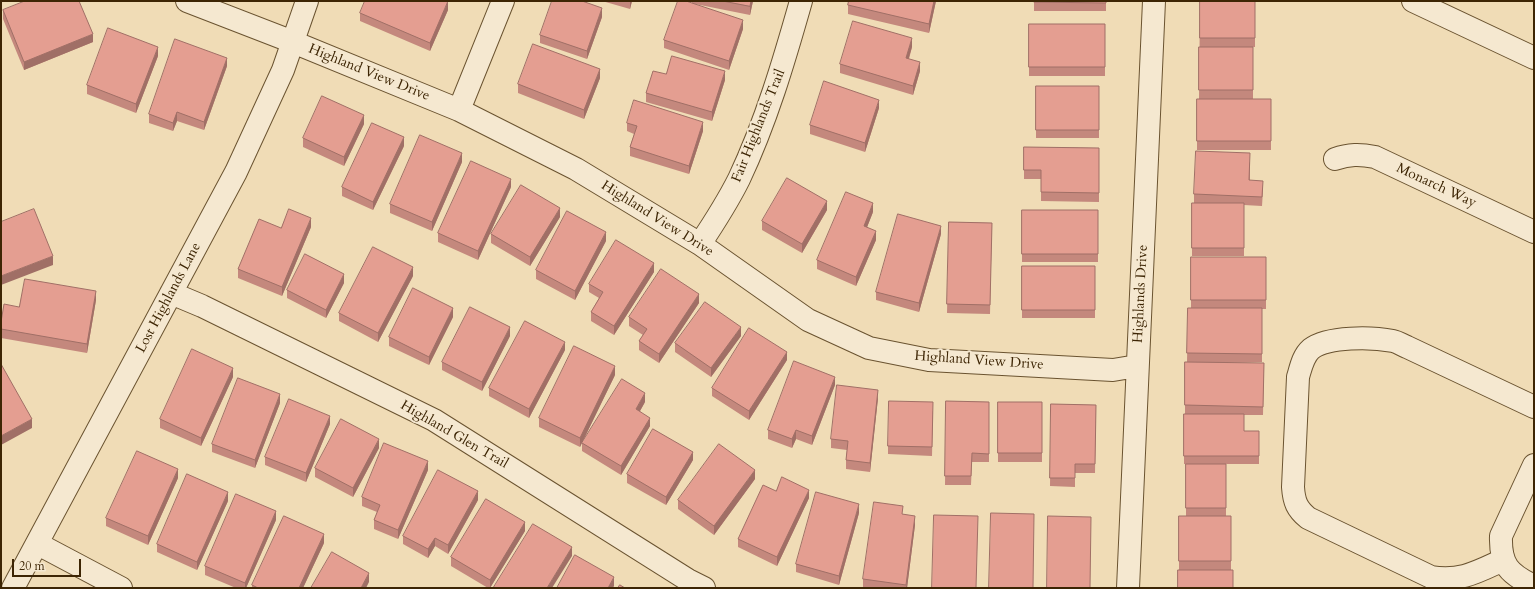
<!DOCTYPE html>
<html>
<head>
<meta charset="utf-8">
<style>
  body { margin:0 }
  #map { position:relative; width:1535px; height:589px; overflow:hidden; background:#f0dcb6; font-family:Cardo,serif }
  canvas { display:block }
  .frame { position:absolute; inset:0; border:2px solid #3d2504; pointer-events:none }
  .scale { position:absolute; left:12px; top:559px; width:69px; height:18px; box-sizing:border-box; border:2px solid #3d2504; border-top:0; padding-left:5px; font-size:12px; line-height:14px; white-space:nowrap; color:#3d2504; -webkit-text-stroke:3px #f5e8d0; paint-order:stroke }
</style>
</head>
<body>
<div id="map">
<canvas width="1535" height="589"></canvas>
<div class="frame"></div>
<div class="scale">20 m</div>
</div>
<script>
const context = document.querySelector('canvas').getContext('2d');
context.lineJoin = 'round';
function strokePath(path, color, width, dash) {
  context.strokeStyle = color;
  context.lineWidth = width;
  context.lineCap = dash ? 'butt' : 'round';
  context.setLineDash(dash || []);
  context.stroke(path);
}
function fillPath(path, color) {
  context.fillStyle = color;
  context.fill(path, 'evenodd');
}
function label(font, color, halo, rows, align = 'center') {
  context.font = font + ' Cardo,serif';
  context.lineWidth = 4;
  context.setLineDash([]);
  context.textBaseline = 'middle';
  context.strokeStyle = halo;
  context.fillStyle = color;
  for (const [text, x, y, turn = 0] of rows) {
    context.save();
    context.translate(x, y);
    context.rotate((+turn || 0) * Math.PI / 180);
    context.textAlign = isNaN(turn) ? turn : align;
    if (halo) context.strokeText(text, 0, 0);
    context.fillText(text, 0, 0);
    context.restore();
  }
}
const minor = new Path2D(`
  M187,1l106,41 166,68 117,59 124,75 108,76 61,28 60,12 184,10 24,-4
  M1413,1l121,57
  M459,110l44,-109
  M1335,159c14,-5 25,-5 40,-2l159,75
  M700,244c14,-21 28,-43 39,-65 27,-57 45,-118 62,-178
  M171,293l31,13 232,114 254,160 16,8
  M1534,465l-33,71c-1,29 8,38 33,50
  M38,544l83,44
  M1503,560c-26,12 -43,22 -72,17l-123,-59c-11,-9 -14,-16 -15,-31l5,-110c3,-10 5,-21 13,-28 17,-13 61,-12 82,-8 5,1 9,4 14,6l127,60
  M13,588l223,-416 47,-102 24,-69
  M1128,588l26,-587`);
const wall = new Path2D(`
  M602,1h30l-2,8z
  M692,1h61l-3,14 -55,-11 48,25 -14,41 -65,-22v-8l28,-37z
  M849,1h87l-7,32 -81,-19v-9z
  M1034,1h72v10h-72z
  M1200,1h55v46h-2v52h18v51h-74v-51h2z
  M3,10l90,32 -69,28 -21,-51z
  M448,10l-18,41 -70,-30v-8z
  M602,17l-15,42 -47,-16v-8z
  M1029,24h76v52h-76z
  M912,47l-3,12 11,12 -7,24 -73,-22v-9z
  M158,56l-22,57 -49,-19v-9z
  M227,66l-23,64 -27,-9 -4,10 -24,-8v-9z
  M666,74l59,6 -13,41 -66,-19v-9z
  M600,78l-16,41 -66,-26v-9z
  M1036,86h63v52h-63z
  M879,108l-14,44 -55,-18v-9z
  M627,123l76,8 -14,43 -59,-18v-9l4,-13 -7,-3z
  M364,124l-20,42 -41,-19v-9z
  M404,146l-31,64 -31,-14v-9z
  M1024,147l75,1v54l-58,-1v-22h-17z
  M462,162l-30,69 -42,-18v-9z
  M1250,162v19l13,9 -1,16 -18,-1v51h-52v-53h2v-9z
  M511,187l-33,73 -40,-18v-9z
  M827,210l-25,43 -40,-23v-9z
  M1022,210h76v52h-76z
  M873,212l-6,15 9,13 -20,46 -39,-17v-9z
  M560,217l-30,49 -39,-23v-9z
  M949,222l43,1 -2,91 -43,-1z
  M311,227l-29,69 -44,-18v-9l43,-41z
  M941,234l-22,78 -43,-12v-8z
  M606,241l-31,59 -39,-21v-9z
  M1191,257h75v52h-4v53h-45l47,1 -1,52h-19v16h15v33h-33v52h5v54h-52v-54h7v-52h-2v-50h1v-52h2l1,-54h3z
  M1022,266h73v52h-73z
  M654,272l-40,63 -23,-14v-9l8,-14 -10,-6v-8z
  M413,276l-35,66 -39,-21v-8z
  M344,283l-18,35 -39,-20v-8z
  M96,300l-9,53 -86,-15v-16l18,-15z
  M699,303l-40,60 -20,-13v-9l4,-6 -14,-9v-9z
  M453,317l-24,48 -40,-19v-9z
  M510,336l-28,55 -40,-21v-8z
  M741,336l-30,41 -36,-25v-9z
  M565,350l-36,68 -40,-22v-8z
  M787,360l-38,60 -37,-24v-8z
  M615,375l-35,72 -41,-20v-9z
  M233,377l-32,69 -41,-18v-9z
  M835,385l-23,60 -16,-6 -4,9 -24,-9v-9z
  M878,398l-8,74 -24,-3v-9l1,-10 -16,-2v-9z
  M946,401l43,1v60h-17l-1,23h-26z
  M645,402l-5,9 10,15 -29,49 -39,-24v-8z
  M998,402h44v60h-44z
  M280,403l-25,65 -43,-16v-8z
  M1051,404l45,1 -1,68h-20v14l-25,-1z
  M933,411l-1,45 -44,-2v-8z
  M330,424l-24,58 -41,-17v-8z
  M379,448l-26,49 -38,-20v-9z
  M693,460l-27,45 -39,-22v-9z
  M428,470l-30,69 -24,-10v-9l3,-8 -15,-6v-9z
  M178,478l-30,67 -42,-19v-8z
  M755,479l-41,56 -36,-26v-9z
  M776,491l33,7 -32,68 -39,-19v-8z
  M478,500l-30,54 -13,-8 -7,12 -25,-14v-8z
  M228,501l-31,69 -40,-18v-8z
  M859,513l-20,72 -43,-13v-8z
  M903,514l12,11 -8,63h-44v-9z
  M276,520l-30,68h-10l-31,-13v-9z
  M525,531l-35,57h-2l-37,-22v-9z
  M324,543l-21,45h-51v-3z`);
const shadedWall = new Path2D(`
  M448,1v9l-18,41v-8z
  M630,1h2l-2,8z
  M751,1h2l-3,14v-9z
  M934,1h2l-7,32v-9z
  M602,8v9l-15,42v-8z
  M743,20v9l-14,41v-9z
  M93,34v8l-69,28v-8z
  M912,38v9l-6,20v-9z
  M158,47v9l-22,57v-9z
  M227,58v8l-23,64v-8z
  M920,62v9l-7,24v-9z
  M600,69v9l-16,41v-9z
  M725,71v9l-13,41v-9z
  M879,100v8l-14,44v-9z
  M177,112v9l-4,10v-8z
  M364,115v9l-20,42v-9z
  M703,122v9l-14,43v-8z
  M404,137v9l-31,64v-8z
  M462,153v9l-30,69v-9z
  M511,179v8l-33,73v-9z
  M827,201v9l-25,43v-9z
  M873,203v9l-9,23v-9z
  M560,208v9l-30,49v-9z
  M311,218v9l-29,69v-9z
  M941,226v8l-22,78v-9z
  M876,231v9l-20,46v-9z
  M606,232v9l-31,59v-9z
  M53,256v9l-52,20v-9z
  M654,263v9l-40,63v-9z
  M413,267v9l-35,66v-9z
  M344,274v9l-18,35v-8z
  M96,291v9l-9,53v-9z
  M699,294v9l-40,60v-9z
  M453,308v9l-24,48v-8z
  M510,327v9l-28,55v-9z
  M741,327v9l-30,41v-9z
  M565,342v8l-36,68v-9z
  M787,352v8l-38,60v-9z
  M615,366v9l-35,72v-9z
  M233,368v9l-32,69v-8z
  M835,377v8l-23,60v-9z
  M878,390v8l-8,74v-9z
  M645,393v9l-9,16v-9z
  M280,394v9l-25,65v-8z
  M330,416v8l-24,58v-9z
  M650,418v8l-29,49v-9z
  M32,419v9l-31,17v-9z
  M796,430v9l-4,9v-9z
  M379,439v9l-26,49v-9z
  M693,452v8l-27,45v-8z
  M428,461v9l-30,69v-9z
  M178,469v9l-30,67v-9z
  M755,470v9l-41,56v-9z
  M809,490v8l-32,68v-9z
  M478,491v9l-30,54v-9z
  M228,492v9l-31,69v-8z
  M859,504v9l-20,72v-9z
  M276,511v9l-30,68h-1v-5z
  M915,516v9l-8,63h-1z
  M525,522v9l-35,57v-8z
  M324,534v9l-21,45h-4z
  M435,538v8l-7,12v-9z
  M572,547v9l-20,32h-5z
  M369,573v9l-3,6h-5z
  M614,577v9l-1,2h-5z`);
const building = new Path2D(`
  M25,1h54l14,33 -69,28 -21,-52z
  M365,1h83l-18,42 -70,-30z
  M552,1h30l20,7 -15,43 -47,-16z
  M678,1h8l57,19 -14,41 -65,-21z
  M723,1h28l-1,5z
  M849,1h85l-5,23 -81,-19z
  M1034,1h72v2l-72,-1z
  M1200,1h55v37h-55z
  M853,21l59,17 -6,20 14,4 -7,24 -73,-22z
  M1029,24h76v43h-76z
  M108,28l50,19 -22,57 -49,-19z
  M175,39l52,19 -23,64 -27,-10 -4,11 -24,-9z
  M533,44l67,25 -16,41 -66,-26z
  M1199,47h54v43h-54z
  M672,56l53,15 -13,41 -66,-19 7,-22 13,3z
  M824,81l55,19 -14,43 -55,-18z
  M1036,86h63v44h-63z
  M322,96l42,19 -20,42 -41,-19z
  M1197,99h74v42h-74z
  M634,100l69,22 -14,44 -59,-19 7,-21 -10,-3z
  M372,123l32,14 -31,65 -31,-15z
  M420,135l42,18 -30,69 -42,-18z
  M1024,147l75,1v45l-58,-1v-22h-17z
  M1196,151l54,2 -1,27 14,1 -1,16 -68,-3z
  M471,161l40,18 -33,72 -40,-18z
  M787,178l40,23 -25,43 -40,-23z
  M521,185l39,23 -30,49 -39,-23z
  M846,192l27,11 -9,23 12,5 -20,46 -39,-17z
  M1192,203h52v45h-52z
  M34,209l19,47 -52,20v-54z
  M289,209l22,9 -29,69 -44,-18 21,-50 22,9z
  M1022,210h76v44h-76z
  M567,211l39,21 -31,59 -39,-21z
  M898,214l43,12 -22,77 -43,-11z
  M949,222l43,1 -2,82 -43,-1z
  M616,240l38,23 -40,63 -23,-14 12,-20 -14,-8z
  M373,247l40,20 -35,66 -39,-20z
  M305,254l39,20 -18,36 -39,-20z
  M1191,257h75v43h-75z
  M1022,266h73v44h-73z
  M661,269l38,25 -40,60 -20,-13 8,-12 -18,-12z
  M25,279l71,12 -9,53 -86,-15v-7l3,-18 15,3z
  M413,288l40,20 -24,49 -40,-20z
  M705,302l36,25 -30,41 -36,-25z
  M470,307l40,20 -28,55 -40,-20z
  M1188,308h74v46l-75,-1z
  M525,321l40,21 -36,67 -40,-21z
  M749,328l38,24 -38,59 -37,-23z
  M574,346l41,20 -35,72 -41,-20z
  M192,349l41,19 -32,70 -41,-19z
  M794,361l41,16 -23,59 -16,-6 -4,9 -24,-9z
  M1185,362l79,1 -1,44 -78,-2z
  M1,364l31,55 -31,17z
  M238,378l42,16 -25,66 -43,-16z
  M622,379l23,14 -9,16 14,9 -29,48 -39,-23z
  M837,385l41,5 -8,73 -24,-3 2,-19 -17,-2z
  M289,399l41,17 -24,57 -41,-16z
  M889,401l44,1 -1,45 -44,-1z
  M946,401l43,1v52l-17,-1 -1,23h-26z
  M998,402h44v51h-44z
  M1051,404l45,1 -1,59h-20v14h-25z
  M1184,414h60v17h15v25h-75z
  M341,419l38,20 -26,49 -38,-20z
  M653,429l40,23 -27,45 -39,-23z
  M384,443l44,18 -30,69 -24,-10 6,-15 -18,-8z
  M719,444l36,26 -41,56 -36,-26z
  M137,451l41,18 -30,67 -42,-18z
  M1186,464h40v44h-40z
  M438,470l40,21 -30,54 -13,-7 -7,11 -25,-13z
  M187,474l41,18 -31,70 -40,-18z
  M782,477l27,13 -32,67 -39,-18 25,-54 13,6z
  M816,492l43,12 -20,72 -43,-12z
  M236,494l40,17 -31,72 -40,-17z
  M486,499l39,23 -35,58 -39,-23z
  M874,502l29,4 -1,8 13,2 -9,69 -43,-6z
  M991,513l43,1 -1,74h-44z
  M934,515l44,1 -2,72h-44z
  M284,516l40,18 -25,54h-41l-6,-3z
  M1048,516l43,1 -1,71h-43z
  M1179,516h52v45h-52z
  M533,524l39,23 -25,41h-51l-2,-1z
  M332,552l37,21 -8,15h-50z
  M575,555l39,22 -6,11h-51z
  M1178,570h55v18h-55z
  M620,585l5,3h-7z`);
const streetNames = [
  ["Highland View Drive",369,73,22],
  ["Fair Highlands Trail",759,126,-68],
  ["Monarch Way",1436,186,25],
  ["Highland View Drive",657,219,32],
  ["Highlands Drive",1141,294,-87],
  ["Lost Highlands Lane",169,298,-62],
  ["Highland View Drive",979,361,4],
  ["Highland Glen Trail",454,435,30]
];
strokePath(minor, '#6a5330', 24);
strokePath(minor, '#f5e8d0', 22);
fillPath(wall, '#c4887d');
fillPath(shadedWall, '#a06f66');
fillPath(building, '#e49e91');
strokePath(building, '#a06f66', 1);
label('14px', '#3d2504', '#f5e8d0', streetNames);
</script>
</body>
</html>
